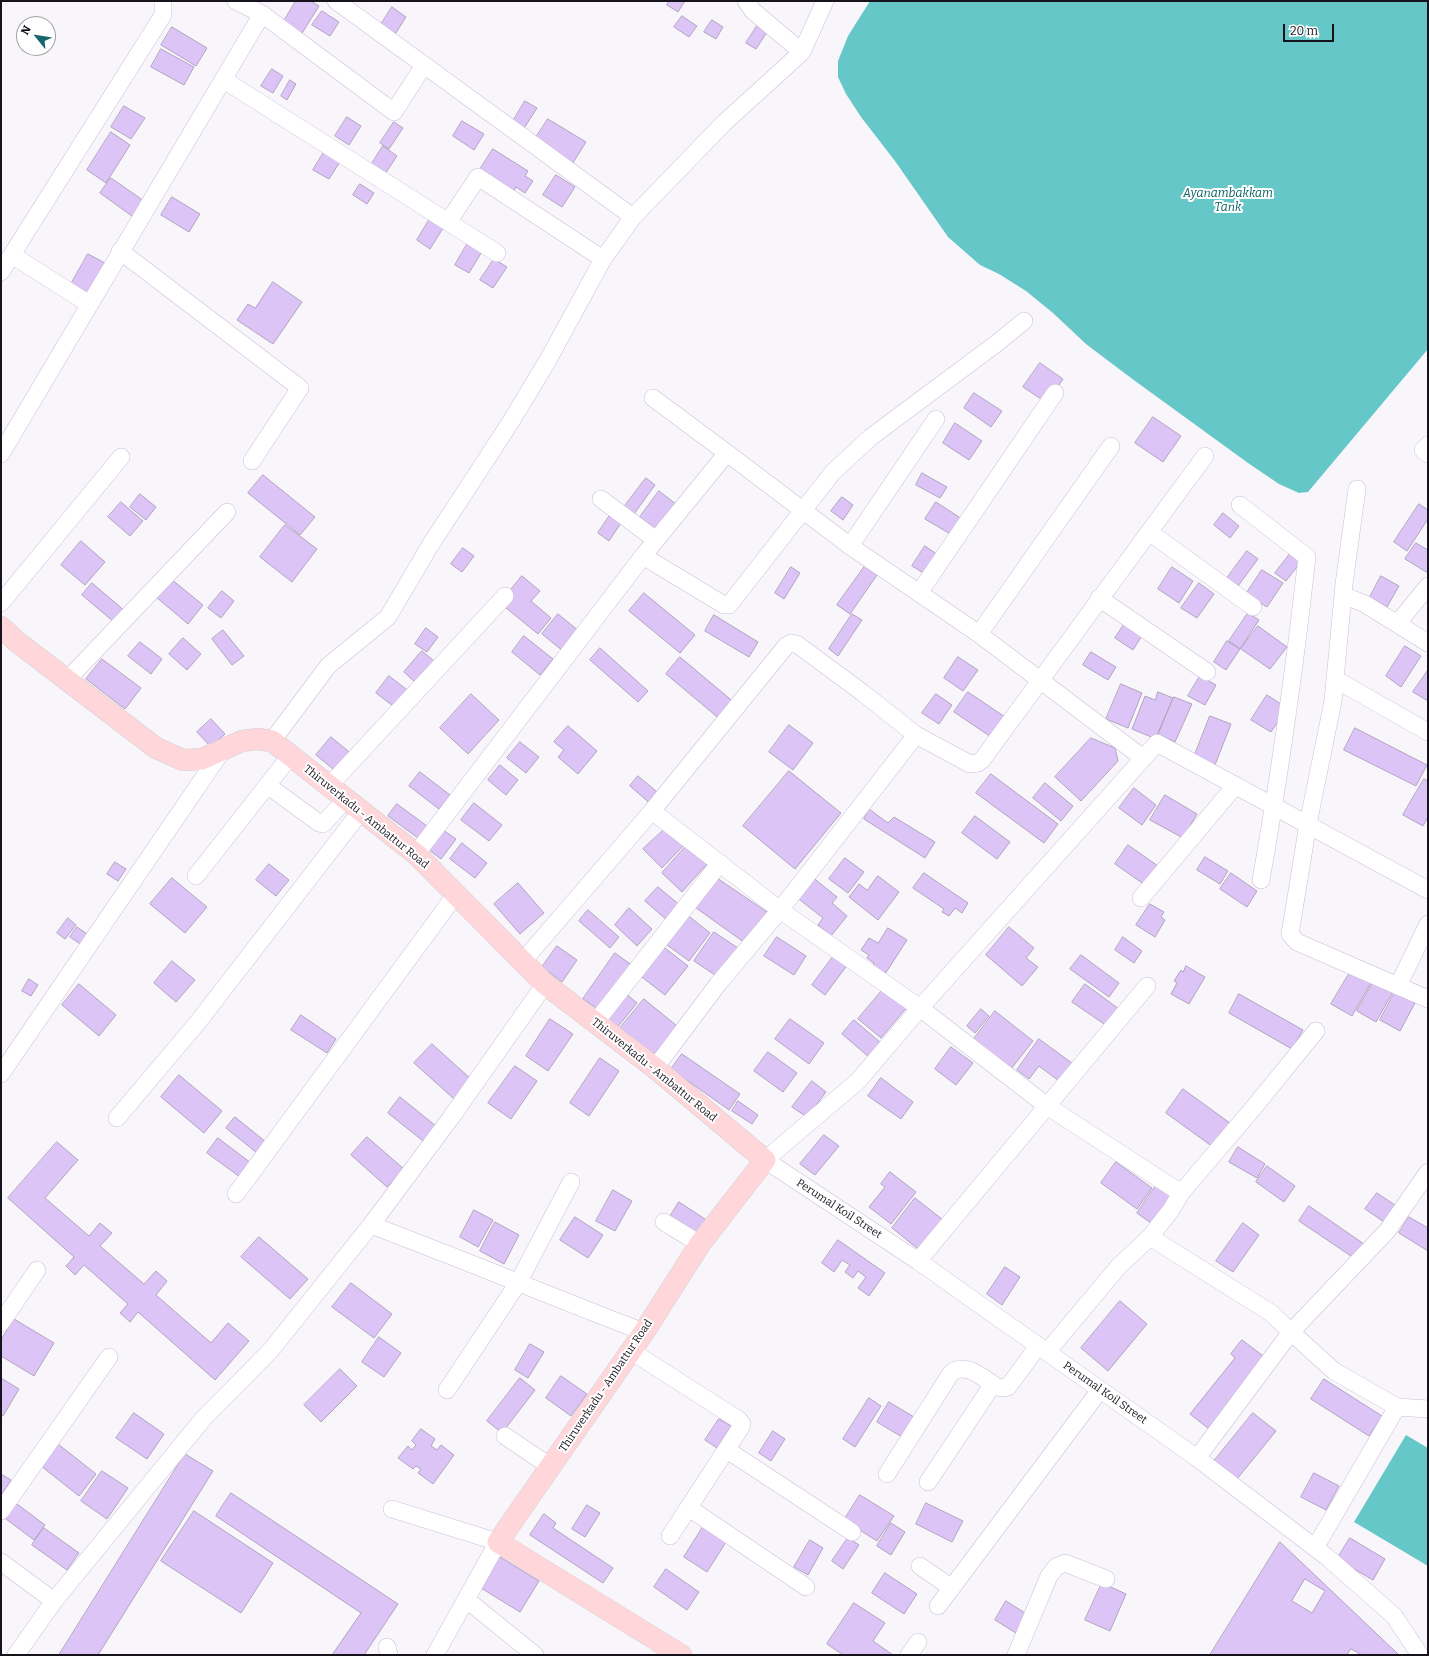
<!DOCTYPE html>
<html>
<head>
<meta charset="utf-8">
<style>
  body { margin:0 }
  #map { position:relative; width:1429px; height:1656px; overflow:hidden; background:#f8f5fb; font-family:Bitter,serif }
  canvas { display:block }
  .frame { position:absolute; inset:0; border:2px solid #17131c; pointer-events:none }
  .north { position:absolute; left:16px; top:16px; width:40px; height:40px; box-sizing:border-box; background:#fff; border:1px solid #a2a1a4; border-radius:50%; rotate:300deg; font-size:11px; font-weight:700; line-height:16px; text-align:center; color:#17131c }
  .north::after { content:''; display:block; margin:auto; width:14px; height:18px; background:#19666e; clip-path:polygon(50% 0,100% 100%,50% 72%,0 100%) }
  .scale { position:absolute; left:1283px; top:24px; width:51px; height:18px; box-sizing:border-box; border:2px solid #17131c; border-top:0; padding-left:5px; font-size:12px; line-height:14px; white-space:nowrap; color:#17131c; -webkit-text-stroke:3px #fff; paint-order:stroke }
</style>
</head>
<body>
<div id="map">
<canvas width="1429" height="1656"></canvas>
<div class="frame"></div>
<div class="north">N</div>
<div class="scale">20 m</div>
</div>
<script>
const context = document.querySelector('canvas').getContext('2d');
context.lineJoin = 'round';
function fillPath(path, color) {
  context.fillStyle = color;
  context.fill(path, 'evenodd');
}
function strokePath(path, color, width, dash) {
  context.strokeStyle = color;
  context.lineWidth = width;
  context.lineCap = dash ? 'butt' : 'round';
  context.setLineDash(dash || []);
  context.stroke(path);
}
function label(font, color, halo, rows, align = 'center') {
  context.font = font + ' Bitter,serif';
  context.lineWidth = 4;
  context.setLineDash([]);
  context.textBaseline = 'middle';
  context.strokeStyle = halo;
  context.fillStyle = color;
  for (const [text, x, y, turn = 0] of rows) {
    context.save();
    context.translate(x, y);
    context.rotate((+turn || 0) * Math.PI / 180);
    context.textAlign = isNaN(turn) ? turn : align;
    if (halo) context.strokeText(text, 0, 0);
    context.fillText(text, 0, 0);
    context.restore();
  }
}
const water = new Path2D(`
  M870,1h558v348l-120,143 -9,1 -20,-9 -31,-21 -117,-85 -45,-34 -33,-31 -27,-22 -27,-17 -19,-9 -32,-28 -53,-76 -34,-44 -15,-23 -8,-17v-16l10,-25z
  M1406,1435l22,13v118l-74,-44z`);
const building = new Path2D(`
  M296,1h15l8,5 -20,32 -18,-12z
  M669,1h16l-7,11 -11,-7z
  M392,7l14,10 -12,19 -14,-10z
  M322,11l17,11 -9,14 -18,-11z
  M682,16l15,10 -8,11 -15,-10z
  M712,20l11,7 -7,12 -12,-7z
  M757,26l10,6 -11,17 -10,-6z
  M172,27l35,21 -11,18 -35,-21z
  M161,49l33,18 -10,18 -33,-18z
  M272,69l11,7 -10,17 -12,-7z
  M290,80l6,4 -9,16 -6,-4z
  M525,101l12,7 -14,22 -11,-7z
  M124,106l21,12 -14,21 -20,-12z
  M347,117l14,9 -12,19 -14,-9z
  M548,119l38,23 -15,24 -38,-24z
  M462,121l22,13 -10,16 -21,-14z
  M394,122l9,6 -14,21 -9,-6z
  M111,132l19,13 -24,38 -19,-13z
  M383,146l14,10 -12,18 -14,-9z
  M327,147l16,10 -14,22 -16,-9z
  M493,149l35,22 -3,5 8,5 -8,12 -9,-6 -3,5 -34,-21z
  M556,175l19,12 -13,20 -19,-12z
  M111,178l36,25 -11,16 -36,-26z
  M360,184l14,9 -7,11 -14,-9z
  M172,197l28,17 -11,18 -28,-17z
  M431,217l14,8 -15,24 -13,-9z
  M469,241l14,9 -14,23 -14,-8z
  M88,254l17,9 -17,31 -17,-10z
  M494,259l13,8 -14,21 -13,-8z
  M273,282l29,20 -29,42 -36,-24 11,-16 7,4z
  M1040,363l23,16 -16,24 -24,-16z
  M974,393l28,18 -11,16 -27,-19z
  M1153,417l28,19 -18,26 -28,-19z
  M955,423l27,18 -13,19 -26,-17z
  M922,473l25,14 -7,11 -24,-13z
  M263,475l52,42 -15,18 -52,-42z
  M646,478l9,7 -21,29 -10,-7z
  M659,491l17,13 -19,26 -17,-13z
  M140,494l16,13 -10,13 -16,-13z
  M842,497l11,8 -10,15 -12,-9z
  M121,502l22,19 -13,15 -22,-19z
  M936,502l26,17 -10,16 -27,-16z
  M1419,504l9,6v9l-21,32 -13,-9z
  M1223,513l16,13 -9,12 -16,-13z
  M610,515l11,8 -12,18 -11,-8z
  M285,525l32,24 -25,33 -32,-25z
  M81,541l24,21 -20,23 -24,-20z
  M1416,543l12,7v23l-23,-14z
  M925,546l13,9 -13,19 -13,-8z
  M463,548l11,8 -12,16 -11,-8z
  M1293,550l11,8 -18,23 -11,-8z
  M1247,551l11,8 -20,27 -11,-8z
  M865,566l12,9 -27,39 -13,-9z
  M791,567l9,6 -16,26 -9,-6z
  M1172,567l21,14 -14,22 -21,-14z
  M1262,570l21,13 -16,24 -21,-13z
  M522,576l18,15 -9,10 20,17 -13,16 -38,-31z
  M1381,576l18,10 -12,21 -17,-10z
  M171,579l32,26 -15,19 -32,-27z
  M92,583l33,28 -10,12 -33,-28z
  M1199,583l15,11 -17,24 -16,-10z
  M222,591l12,10 -13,17 -13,-10z
  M644,593l51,42 -15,18 -51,-42z
  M1248,613l11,7 -19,29 -11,-8z
  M558,614l21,17 -16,20 -21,-17z
  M852,614l10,6 -24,36 -9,-7z
  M714,615l44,27 -9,15 -44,-26z
  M1125,623l18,11 -10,16 -18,-12z
  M1258,626l29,21 -17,22 -29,-20z
  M426,628l12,9 -11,15 -12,-8z
  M223,630l21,26 -12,9 -20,-26z
  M524,636l29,23 -13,16 -28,-23z
  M183,638l18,16 -14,16 -18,-16z
  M1227,641l13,8 -14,21 -12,-8z
  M140,642l22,17 -11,15 -23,-18z
  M1405,646l16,10 -20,31 -15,-11z
  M600,648l48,43 -10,11 -48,-42z
  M422,651l12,10 -18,22 -12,-11z
  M1091,652l25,15 -8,13 -25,-15z
  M680,657l56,47 -14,17 -56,-47z
  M958,657l20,13 -15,21 -19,-13z
  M102,659l39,29 -16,21 -39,-30z
  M1428,670v31l-15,-9z
  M389,676l21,16 -13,17 -21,-16z
  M1200,676l16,9 -11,20 -17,-9z
  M1121,684l21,9 -14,35 -22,-9z
  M968,692l40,27 -14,20 -40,-27z
  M1158,692l15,6 -17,41 -24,-10 13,-33 10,4z
  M471,694l28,26 -31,34 -28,-26z
  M936,694l16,11 -13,19 -17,-11z
  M1267,695l20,13 -16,24 -20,-12z
  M1174,697l18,7 -17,38 -17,-8z
  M1210,716l21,8 -16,41 -21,-8z
  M211,719l14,15 -14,13 -14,-15z
  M789,725l24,18 -20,27 -24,-18z
  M568,726l29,25 -19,23 -20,-17 6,-7 -10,-8z
  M1355,728l72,37 -11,21 -72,-36z
  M331,737l22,18 -15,18 -22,-18z
  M1091,738l24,10 3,13 -37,40 -26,-24z
  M520,742l19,15 -13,16 -19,-15z
  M500,765l18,15 -12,15 -18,-15z
  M789,771l52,42 -46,56 -52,-43z
  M420,772l30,23 -11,14 -30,-23z
  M991,774l67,50 -14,19 -68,-50z
  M638,776l24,20 -9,10 -23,-20z
  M1424,779l4,2v36l-5,9 -20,-11z
  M1045,783l28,23 -12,15 -28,-23z
  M1134,788l22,17 -14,20 -23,-17z
  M1165,795l32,19 -14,24 -33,-18z
  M474,803l28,22 -13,16 -28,-21z
  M397,804l30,22 -9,12 -30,-22z
  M869,809l19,14 6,-6 41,25 -10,16 -61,-39z
  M975,816l35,26 -13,17 -35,-26z
  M668,826l17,18 -23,24 -19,-19z
  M443,830l13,9 -15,20 -12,-9z
  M462,843l25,20 -12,15 -25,-19z
  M687,845l21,18 -26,29 -20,-19z
  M1128,845l30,21 -13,19 -30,-21z
  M1205,857l23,14 -8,13 -23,-14z
  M845,858l19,14 -16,21 -19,-14z
  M115,862l11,7 -8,12 -11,-7z
  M269,864l20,16 -13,16 -20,-16z
  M924,873l44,30 -6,10 -7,-5 -6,8 -7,-4 2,-3 -31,-21z
  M1231,873l26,18 -10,16 -27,-18z
  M714,876l53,36 -22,31 -53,-38z
  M811,876l26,21 -5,6 15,13 -16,20 -13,-11 5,-7 -28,-22z
  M878,876l21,16 -21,28 -29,-23 10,-13 8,6z
  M172,878l35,29 -22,26 -35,-29z
  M518,883l26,30 -24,21 -26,-30z
  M658,887l23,19 -13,15 -23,-20z
  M1150,904l14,8 -3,5 4,3 -10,17 -19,-12z
  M629,908l23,21 -15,17 -22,-21z
  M588,910l31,27 -9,11 -31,-27z
  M685,913l25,20 -21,28 -26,-19z
  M68,918l8,7 -11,14 -8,-6z
  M77,927l13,9 -7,10 -13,-9z
  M1009,927l25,21 -8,10 12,9 -16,19 -36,-31z
  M888,928l19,12 -22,34 -13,-8 2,-3 -7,-5 2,-3 -8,-5 8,-12 9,5z
  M714,932l24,16 -20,29 -24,-16z
  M777,937l29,19 -12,19 -30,-19z
  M1123,937l19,14 -8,12 -19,-13z
  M661,945l27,21 -23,29 -27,-21z
  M557,946l20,14 -15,22 -20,-15z
  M615,953l18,13 -31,46 -19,-13z
  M835,954l13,10 -23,31 -13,-10z
  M1081,955l38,28 -10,14 -39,-28z
  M172,961l23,19 -19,22 -22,-19z
  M1186,966l19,11 -16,27 -18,-10 6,-11 -3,-2 7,-11 2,2z
  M1352,969l20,12 -20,35 -21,-12z
  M29,979l9,6 -7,11 -9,-5z
  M1375,979l19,11 -18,32 -19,-11z
  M79,984l37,31 -17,21 -37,-31z
  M1085,984l34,25 -12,17 -35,-24z
  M885,987l23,19 -27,32 -23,-19z
  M622,990l15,13 -21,26 -15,-12z
  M1395,992l20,11 -15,28 -20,-11z
  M1239,994l64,36 -11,19 -63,-36z
  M644,999l38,31 -24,29 -38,-31z
  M981,1009l8,7 -14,17 -8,-7z
  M995,1011l38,30 -22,28 -38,-29z
  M301,1015l35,24 -9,14 -36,-23z
  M550,1019l23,15 -25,37 -22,-15z
  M790,1019l34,24 -15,21 -34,-25z
  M854,1020l27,23 -12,14 -27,-23z
  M1039,1039l37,27 -13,18 -24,-18 -10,13 -12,-9z
  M432,1044l39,35 -17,20 -40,-36z
  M951,1047l22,16 -17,22 -21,-16z
  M768,1052l29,21 -14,19 -29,-21z
  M682,1054l58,40 -11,16 -58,-41z
  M600,1058l19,13 -30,45 -19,-13z
  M515,1066l22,15 -26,38 -23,-16z
  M179,1075l43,36 -18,22 -43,-36z
  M881,1078l32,24 -12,17 -33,-23z
  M812,1081l14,11 -19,25 -15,-10z
  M1183,1089l47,34 -17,24 -47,-34z
  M400,1097l36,29 -13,15 -35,-28z
  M738,1101l20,14 -6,9 -20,-13z
  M235,1117l31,25 -9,11 -31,-25z
  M824,1135l15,11 -24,29 -15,-11z
  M367,1137l37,32 -17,18 -36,-32z
  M218,1138l33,25 -11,14 -33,-24z
  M57,1142l21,18 -33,38 44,38 11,-13 12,10 -12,13 44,38 12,-13 11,10 -11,14 55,48 17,-20 21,18 -34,39 -77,-68 -8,10 -10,-9 8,-9 -44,-39 -9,10 -9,-9 8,-9 -66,-59z
  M1238,1147l27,17 -8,14 -28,-16z
  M1116,1162l36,26 -15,21 -36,-26z
  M1267,1166l28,20 -11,16 -28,-20z
  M890,1172l26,20 -25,32 -22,-17 16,-20 -4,-3z
  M1157,1184l19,13 -21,29 -18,-13z
  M613,1190l19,11 -17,30 -19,-10z
  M1377,1193l21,14 -11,17 -22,-15z
  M915,1198l32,25 -24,30 -31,-25z
  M679,1202l29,19 -10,17 -30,-18z
  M1309,1206l55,38 -10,14 -55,-37z
  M474,1210l19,10 -15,27 -18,-10z
  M575,1217l28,18 -15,23 -28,-18z
  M1409,1217l19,11v23l-29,-18z
  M495,1222l24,13 -15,29 -24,-13z
  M1243,1223l16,12 -26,37 -17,-11z
  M259,1237l49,42 -18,20 -49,-42z
  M838,1240l47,33 -16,23 -11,-8 8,-11 -8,-6 -5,7 -8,-6 5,-7 -8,-5 -8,12 -12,-9z
  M1005,1267l15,10 -18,28 -15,-11z
  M351,1283l41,31 -18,24 -42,-31z
  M1120,1301l27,23 -39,47 -27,-23z
  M14,1319l40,24 -20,33 -33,-20v-16z
  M379,1337l22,16 -17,24 -22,-15z
  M1242,1340l24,18 -57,71 -19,-15 45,-56 -4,-4z
  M530,1344l14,8 -16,26 -13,-8z
  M340,1369l17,17 -36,36 -17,-17z
  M561,1376l26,18 -16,22 -25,-18z
  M1,1378l18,11 -16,27 -2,-1z
  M520,1378l15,12 -33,43 -15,-12z
  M1324,1379l58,37 -13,20 -58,-37z
  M869,1398l12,8 -26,41 -12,-8z
  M889,1402l25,15 -12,20 -25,-15z
  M134,1413l30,21 -17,25 -31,-21z
  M1253,1413l23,18 -39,48 -23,-18z
  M719,1419l12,7 -14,22 -12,-8z
  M421,1429l14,10 -4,7 6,4 4,-5 13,10 -21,29 -15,-11 3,-4 -5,-3 -3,3 -15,-11 10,-12 4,4 4,-5 -4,-4z
  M773,1431l12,8 -14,22 -12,-8z
  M58,1444l38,30 -17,22 -38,-30z
  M185,1454l28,17 -115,184h-39z
  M102,1471l26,17 -21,31 -26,-18z
  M1314,1473l25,13 -13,24 -25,-13z
  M1,1474l10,6 -9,14h-1z
  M231,1493l167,111 -34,51h-32l29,-42 -145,-97z
  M860,1495l34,21 -17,25 -33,-21z
  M926,1503l37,18 -11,21 -36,-18z
  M17,1504l28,21 -11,15 -28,-21z
  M587,1505l13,8 -15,24 -13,-8z
  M194,1511l79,52 -32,50 -80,-52z
  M544,1514l12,9 -3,5 60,40 -10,15 -73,-48z
  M891,1523l14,9 -14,23 -14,-9z
  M703,1527l23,15 -19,30 -23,-15z
  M44,1528l35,25 -12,17 -35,-25z
  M848,1538l11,7 -16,24 -11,-8z
  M1350,1538l35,21 -12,21 -36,-21z
  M810,1540l13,8 -15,27 -14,-8z
  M1280,1542l119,113h-189z
  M500,1557l39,24 -19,31 -39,-24z
  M666,1569l33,23 -12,18 -33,-23z
  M885,1573l32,21 -13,20 -32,-21z
  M1305,1579l20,12 -13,22 -20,-12z
  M1102,1583l24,11 -16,37 -25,-11z
  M1006,1601l24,15 -11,19 -24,-15z
  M854,1603l31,20 -12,18 20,14h-50l-16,-11z
  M1351,1649l11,6h-15z`);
const minor = new Path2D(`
  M236,1l26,13
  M336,1l297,216
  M746,1l7,10 49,41
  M224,80l273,173
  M448,222l30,-45 125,82
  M120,251l180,137 -48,73
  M12,255l77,49
  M1,272l162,-257v-14
  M653,398l74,55
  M1428,445l-5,5 5,4
  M1,454l261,-440 132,98 30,-47
  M1357,489l-13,95 -11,117 -25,123 -18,110 7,8 131,57
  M601,499l55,41
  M1240,505l67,52c-12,108 -27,216 -46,323
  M1149,532l56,-76
  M850,546l86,-127
  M643,556l81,49h5l104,-133 38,-35 126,-94 27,-22
  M919,593l136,-200
  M1343,595l22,9 63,39
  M1099,598l108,74
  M1,603l120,-146
  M1397,624l31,-38
  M979,634l132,-188
  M1335,679l93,53
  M67,680l160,-168
  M272,741l56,-75 60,-49 43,-73 79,-121 38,-63 55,-101 30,-42 91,-94 78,-71 23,-51
  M267,785l52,38 4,1 23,-25
  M329,786l176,-190
  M652,811l128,99 140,98 127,98 134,87 74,-87 61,-75
  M416,854l227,-298 84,-103 123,93 129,88 164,124
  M196,876l95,-121
  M1141,898l94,-112
  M523,961l129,-150 134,-165 5,-3 7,2 65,48 53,42 54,29 8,-1 4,-3 167,-228 104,75
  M1398,986l30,-62
  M595,1023l125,-160
  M655,1068l63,-84 62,-74 136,-175
  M1,1074l223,-326
  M117,1118l81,-96 163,-211
  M236,1194l220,-300
  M664,1222l36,22
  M371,1225l79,-106 95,-135
  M1150,1237l21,-27 10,-17
  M918,1261l229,-275
  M1,1323l36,-53
  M631,1351l108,69 3,4 -1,3 -71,109
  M1047,1352l72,-86 31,-29 121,76 20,19 96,-101 41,-59
  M447,1390l71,-107 53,-101
  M505,1436l46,31
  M727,1450l125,82
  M1197,1458l94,-126 43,39 63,36
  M887,1474l64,-101c15,-12 33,6 46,14l5,1 6,-1 30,-41
  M928,1482l65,-98
  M689,1508l117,79
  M392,1509l106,33 -63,113
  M1,1511l108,-154
  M1315,1548l82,-141 31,2
  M1,1562l53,39
  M920,1566l32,22
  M467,1600l68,55
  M938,1606l162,-216
  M387,1647l2,8
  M16,1655l38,-54 149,-182 68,-69 100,-125c91,34 181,72 273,107
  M909,1655l9,-13
  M1016,1655l33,-79 7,-9 9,-4 41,16
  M1420,1655l-26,-39 -67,-59 -130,-99 -279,-197 -153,-101 93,-79 62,-73 237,-265 271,147`);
const major = new Path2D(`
  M1,627l15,14 140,107 27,12 19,-1 40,-18 16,-2 14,2 144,113 129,130 110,84 110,92 -65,84 -56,88 -146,210 183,113`);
const streetNames = [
  ["Thiruverkadu - Ambattur Road",366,817,39],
  ["Thiruverkadu - Ambattur Road",654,1070,39],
  ["Perumal Koil Street",839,1209,33],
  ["Thiruverkadu - Ambattur Road",606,1386,-56],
  ["Perumal Koil Street",1105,1393,35]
];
const waterNames = [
  ["Ayanambakkam",1228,194],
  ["Tank",1228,208]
];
fillPath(water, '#66c7c8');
fillPath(building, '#dcc4f6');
strokePath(building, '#b0a4bf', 1);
strokePath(minor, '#cbbeda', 18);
strokePath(major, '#d1d0d2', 22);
strokePath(minor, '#fff', 17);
strokePath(major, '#ffd7da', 21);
label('11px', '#17131c', '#fff', streetNames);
label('italic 12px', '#095f60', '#fff', waterNames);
</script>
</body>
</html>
